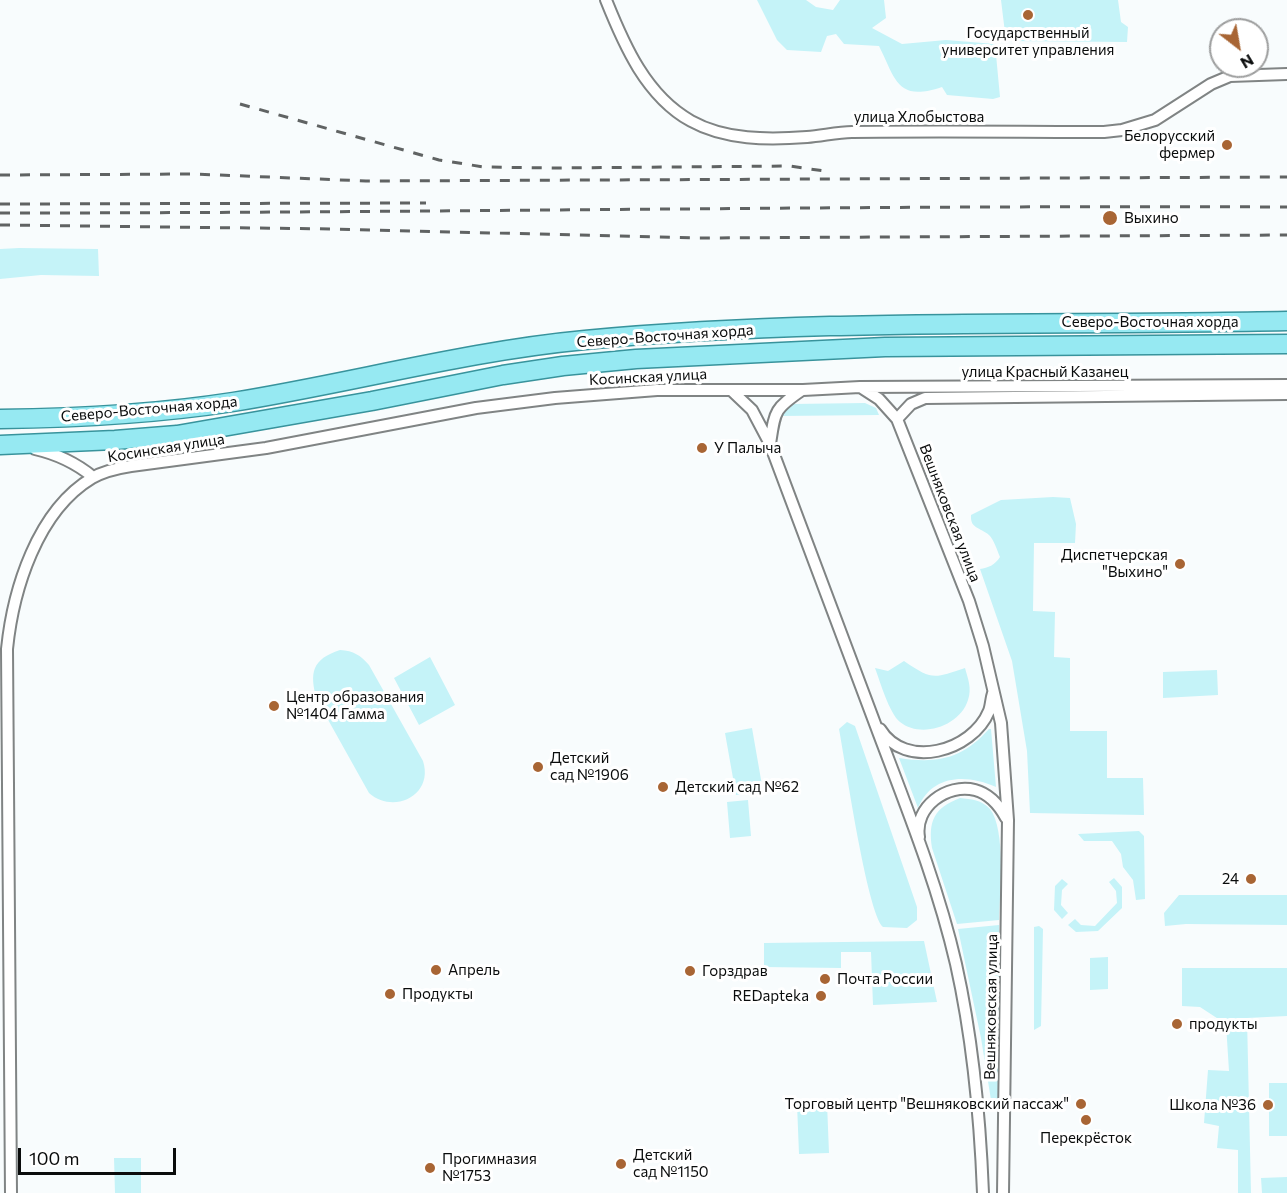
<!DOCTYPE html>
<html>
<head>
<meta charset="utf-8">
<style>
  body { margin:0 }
  #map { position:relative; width:1287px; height:1193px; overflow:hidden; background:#f8fcfd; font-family:Commissioner,sans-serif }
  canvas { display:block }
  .north { position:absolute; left:1209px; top:18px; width:60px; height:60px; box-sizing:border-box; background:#fff; border:2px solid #9d9e9e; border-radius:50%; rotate:149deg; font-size:16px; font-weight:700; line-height:24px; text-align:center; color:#0a0c0c }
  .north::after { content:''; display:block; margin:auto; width:21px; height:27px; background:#a86534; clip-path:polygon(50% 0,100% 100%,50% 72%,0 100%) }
  .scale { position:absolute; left:18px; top:1148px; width:158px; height:27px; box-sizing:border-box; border:3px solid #0a0c0c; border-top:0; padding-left:8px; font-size:18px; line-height:21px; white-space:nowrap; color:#0a0c0c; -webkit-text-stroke:4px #fff; paint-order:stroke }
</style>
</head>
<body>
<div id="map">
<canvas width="1287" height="1193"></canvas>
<div class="north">N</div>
<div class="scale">100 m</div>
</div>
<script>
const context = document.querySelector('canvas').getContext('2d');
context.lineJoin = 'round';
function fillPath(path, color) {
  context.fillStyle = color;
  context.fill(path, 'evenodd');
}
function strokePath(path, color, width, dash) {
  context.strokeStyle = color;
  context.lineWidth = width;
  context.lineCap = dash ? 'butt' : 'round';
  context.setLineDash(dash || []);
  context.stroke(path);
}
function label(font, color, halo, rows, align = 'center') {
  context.font = font + ' Commissioner,sans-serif';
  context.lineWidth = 6;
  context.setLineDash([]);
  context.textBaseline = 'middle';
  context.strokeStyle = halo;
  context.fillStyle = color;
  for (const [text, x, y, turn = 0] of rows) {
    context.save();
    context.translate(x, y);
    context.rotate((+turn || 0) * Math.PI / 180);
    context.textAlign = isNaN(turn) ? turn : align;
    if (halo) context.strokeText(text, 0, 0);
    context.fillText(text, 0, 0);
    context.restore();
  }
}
const green = new Path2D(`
  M757,0h49l10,7 17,3 7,-10h44l2,18 -14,10 30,16 44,-4 49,4 5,53 -7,2 -46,-4 -5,-8c-45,15 -46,-7 -63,-41l-35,-2 -8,-10 -9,2 -6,16 -34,-2 -10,-10z
  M1001,0h117l3,22 7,5 -1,15 -121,-1z
  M19,248l79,1 1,27 -58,-1 -41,4v-30z
  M865,403l11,5 3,7 -99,1 7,-10 5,-2z
  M1053,497l17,1 6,26 -1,19h-41l-1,68 22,1 -1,45 16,1v73h37v47h36l1,37 -114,-2 -3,-62 -15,-90 -32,-92c8,-1 15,-4 20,-12 -3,-7 -6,-17 -11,-22 -9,-8 -19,-6 -18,-20l30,-15z
  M340,650c14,1 20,5 29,15l54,96c11,34 -29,54 -54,32l-52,-93c-8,-27 -5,-41 23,-50z
  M430,657l25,48 -36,20 -25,-47z
  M904,661c29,20 30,17 61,7 3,11 7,20 3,32 -8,26 -47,39 -68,22 -11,-9 -20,-41 -25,-54l13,3z
  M1217,670l1,25 -55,3v-26z
  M847,722l8,4 62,181v13l-10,8 -24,-1c-16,-15 -38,-166 -44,-198z
  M752,728l11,63 -27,4 -11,-62z
  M989,729h2l5,58c-29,-13 -64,-13 -78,21l-19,-50c38,6 63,1 90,-29z
  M960,798c11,1 22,2 30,11 16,20 10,85 9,111l-42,4 -25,-76c-4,-27 2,-40 28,-50z
  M748,800l3,36 -21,2 -3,-36z
  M1139,831l5,5 1,63 -9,1 -3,-20 -10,-13 -2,-13 -9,-13h-28l-6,-7z
  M1114,878l8,9v21l-24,23 -22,1 -8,-7 7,-6 6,6 14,1 22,-23 -1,-12 -7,-9z
  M1062,879l6,5 -6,6 -1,15 7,8 -6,6 -8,-9 1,-24z
  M1179,895h108v30l-101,-1 -21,2 -1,-13z
  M999,925v175h-8l-10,-62 -23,-109z
  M1039,926l4,3 -2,97 -7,4v-103z
  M924,941l13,61 -64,3 -2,-53h-30v16l-77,-1v-24z
  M1108,957v32l-18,1v-32z
  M1182,968h105v48l-40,2 4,175h-13v-43l-21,-2 2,-22 -15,-3 4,-53 21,1 -3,-47 -26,-17 -18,-1z
  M1269,1083h18v53h-18z
  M827,1103l2,50 -30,1 -2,-50z
  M114,1158h27v35h-26z
  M1287,1177v16h-25l-1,-15z`);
const minor = new Path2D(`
  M606,0c18,45 40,96 85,121 34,19 77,19 116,16 15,-1 30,-5 45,-5 84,-1 168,0 252,0l18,-2 33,-10 56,-36 19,-8 57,-2
  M862,388l17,11 18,20 72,182 14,45 18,77 7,97 -5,373
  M731,390l21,20 18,34c37,98 73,195 110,293 28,74 58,149 76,227 17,76 24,152 27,229
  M897,419l14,-15 14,-6 362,-4
  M770,444c5,-33 4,-35 32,-54
  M35,449c22,5 41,14 58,28
  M880,729c25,41 92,23 109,-18 2,-5 2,-12 4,-18
  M919,837c-5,-30 28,-54 56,-47 15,4 24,15 31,28
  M11,1193l-4,-544c6,-59 30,-138 85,-171 12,-7 26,-10 39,-12l135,-18 210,-40 79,-10 102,-8h146l57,-3 427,-2`);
const primary = new Path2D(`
  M0,419c78,-1 156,-5 233,-17 118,-19 234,-51 352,-62 234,-22 468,-14 702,-19
  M0,445l115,-5 62,-5 195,-34 131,-26 60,-9 73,-7 249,-12 402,-3`);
const rail = new Path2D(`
  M240,104l199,56 45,7 71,1 235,-2 41,6
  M0,175l194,-1 172,7 921,-4
  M0,204l426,-1
  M0,213c429,0 858,-8 1287,-6
  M0,225l334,4 362,9 591,-3`);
const markers = [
  [1028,15,6,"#a86534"],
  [1227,145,6,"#a86534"],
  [1110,218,8,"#a86534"],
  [702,448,6,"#a86534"],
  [1180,564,6,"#a86534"],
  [274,706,6,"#a86534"],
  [538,767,6,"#a86534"],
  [663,787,6,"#a86534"],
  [1251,879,6,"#a86534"],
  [436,970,6,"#a86534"],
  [690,971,6,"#a86534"],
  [825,979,6,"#a86534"],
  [390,994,6,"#a86534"],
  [821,996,6,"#a86534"],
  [1177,1024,6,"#a86534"],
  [1081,1104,6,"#a86534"],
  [1268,1105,6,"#a86534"],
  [1086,1120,6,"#a86534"],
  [621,1164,6,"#a86534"],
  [430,1168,6,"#a86534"]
];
const poiNames = [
  ["Государственный",1028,33,"center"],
  ["университет управления",1028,50,"center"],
  ["Белорусский",1215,136,"right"],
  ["фермер",1215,153,"right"],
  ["Выхино",1124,218],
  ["У Палыча",714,448],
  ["Диспетчерская",1168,555,"right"],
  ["\"Выхино\"",1168,572,"right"],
  ["Центр образования",286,697],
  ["№1404 Гамма",286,714],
  ["Детский",550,758],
  ["сад №1906",550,775],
  ["Детский сад №62",675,787],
  ["24",1239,879,"right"],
  ["Апрель",448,970],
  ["Горздрав",702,971],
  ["Почта России",837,979],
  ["Продукты",402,994],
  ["REDapteka",809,996,"right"],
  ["продукты",1189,1024],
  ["Торговый центр \"Вешняковский пассаж\"",1069,1104,"right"],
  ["Школа №36",1256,1105,"right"],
  ["Перекрёсток",1086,1138,"center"],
  ["Детский",633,1155],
  ["сад №1150",633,1172],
  ["Прогимназия",442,1159],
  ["№1753",442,1176]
];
const streetNames = [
  ["улица Хлобыстова",919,117],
  ["Северо-Восточная хорда",1150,322],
  ["Северо-Восточная хорда",665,336,-4],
  ["улица Красный Казанец",1045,372],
  ["Косинская улица",648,377,-3],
  ["Северо-Восточная хорда",149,409,-5],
  ["Косинская улица",166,448,-9],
  ["Вешняковская улица",950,513,69],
  ["Вешняковская улица",991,1007,-89]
];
fillPath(green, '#c5f3f8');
strokePath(minor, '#808484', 14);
strokePath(primary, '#38939c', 21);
strokePath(minor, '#fff', 10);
strokePath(primary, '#96e9f2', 18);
strokePath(rail, '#606363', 3, [10, 10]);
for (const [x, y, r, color] of markers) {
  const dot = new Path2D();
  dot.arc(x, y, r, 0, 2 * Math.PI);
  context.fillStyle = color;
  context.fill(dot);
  strokePath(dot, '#fff', 2);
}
label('15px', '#0a0c0c', '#fff', poiNames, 'left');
label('15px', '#0a0c0c', '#fff', streetNames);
</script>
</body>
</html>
